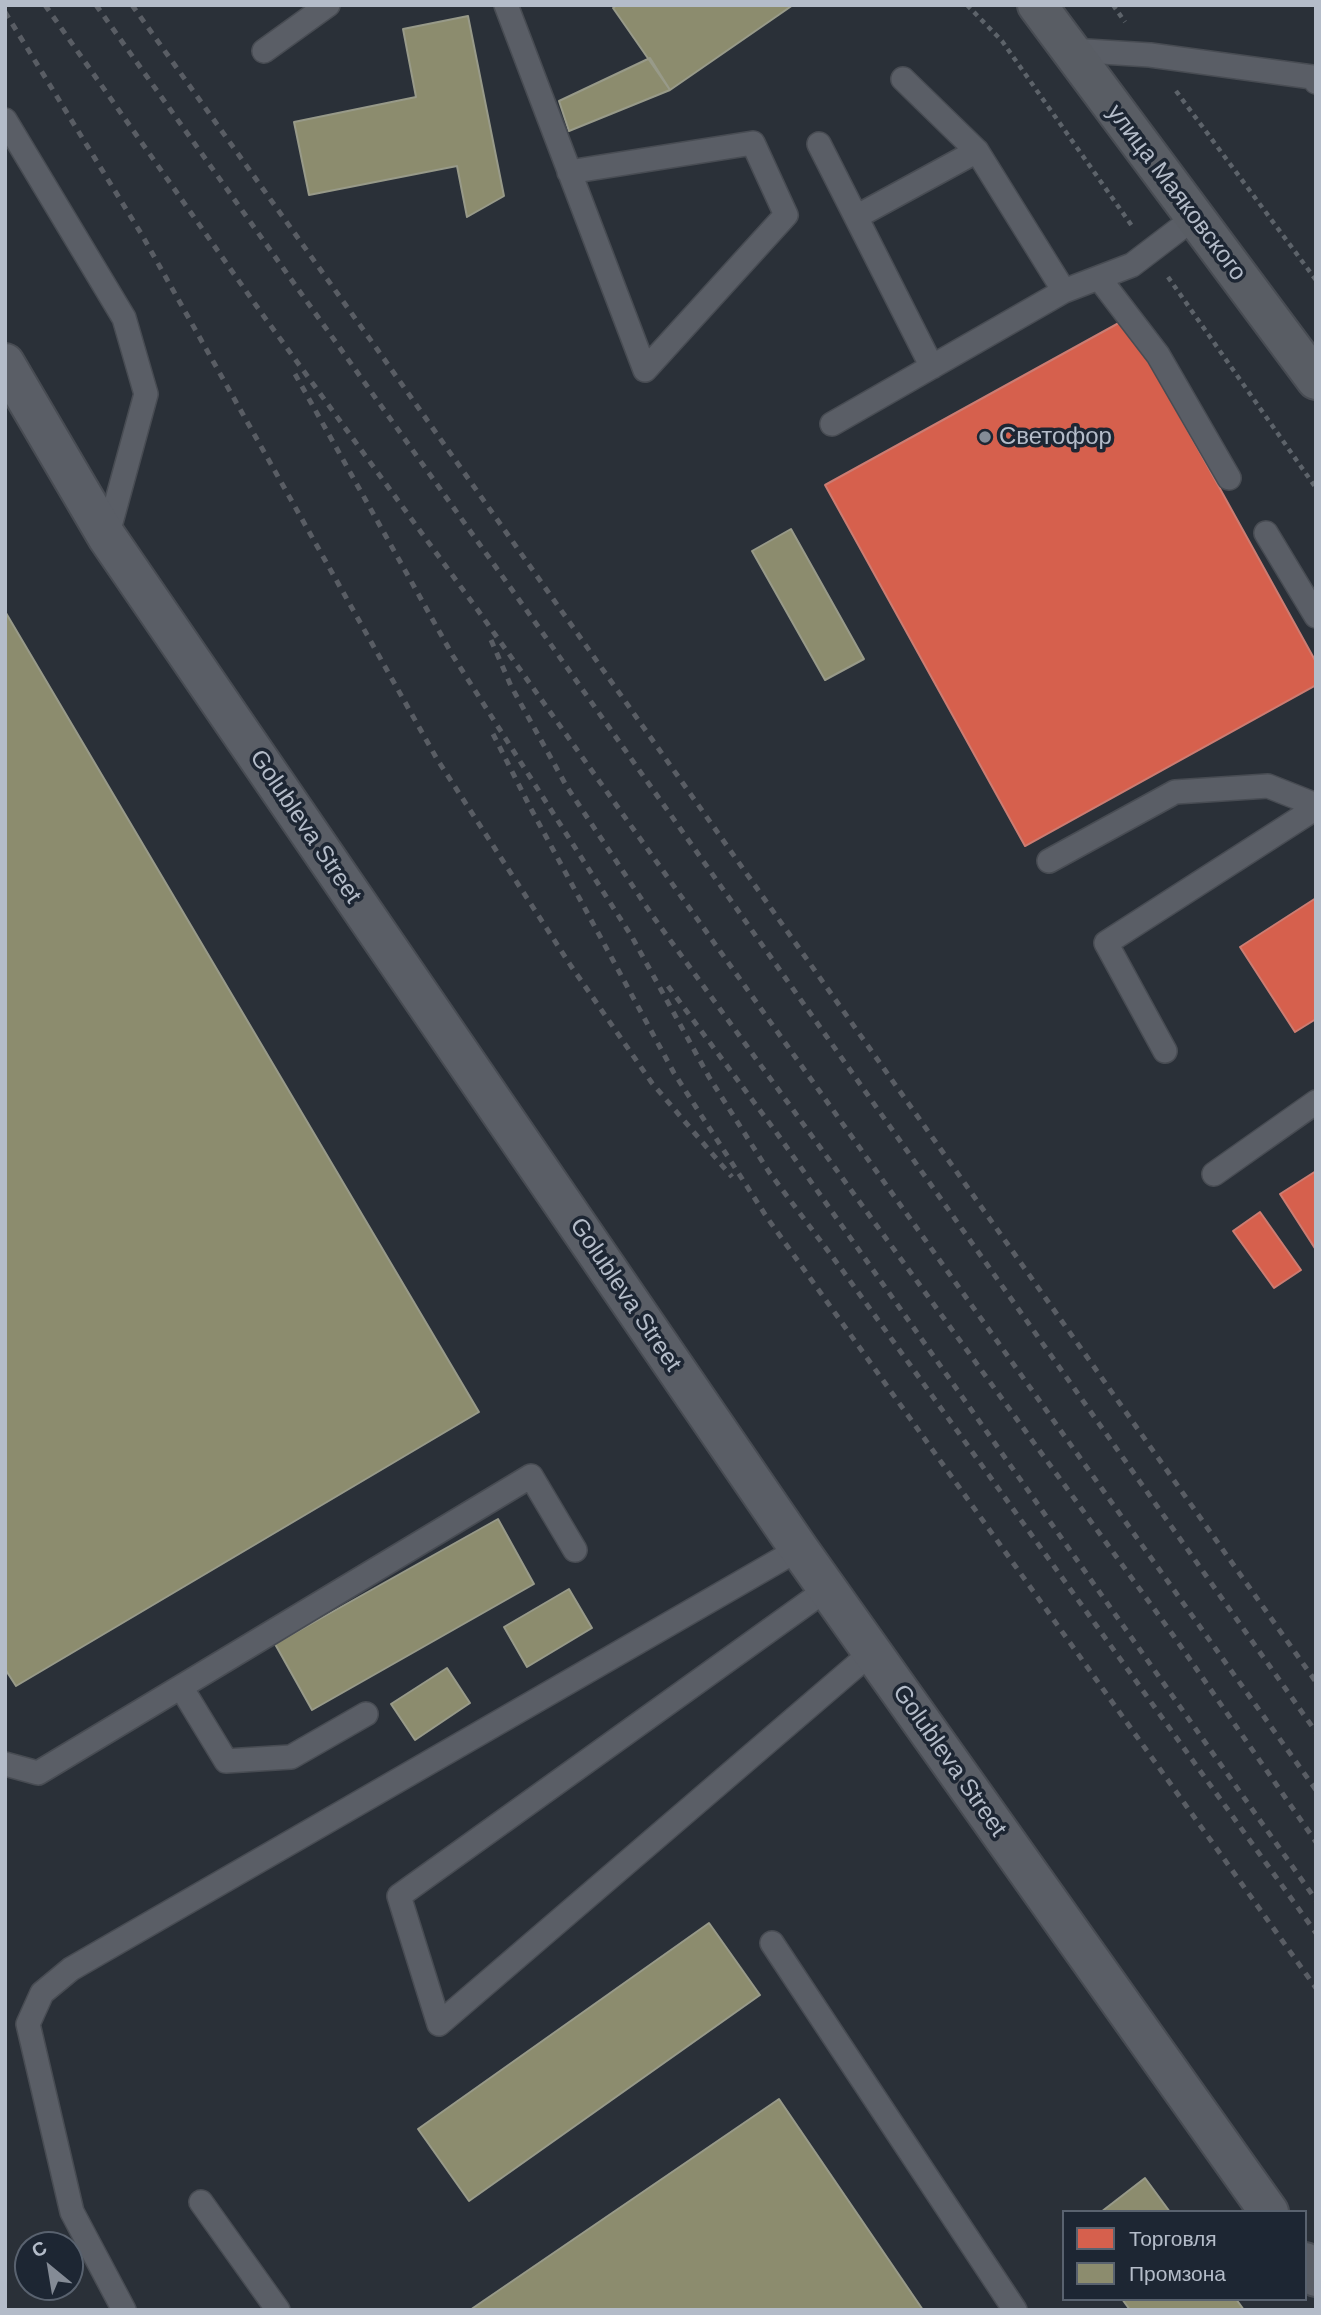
<!DOCTYPE html>
<html>
<head>
<meta charset="utf-8">
<style>
  body { margin:0 }
  #map { position:relative; width:1321px; height:2315px; overflow:hidden; background:#2a3038; font-family:Helvetica,sans-serif }
  canvas { display:block }
  .frame { position:absolute; inset:0; border:7px solid #b4bcc9; pointer-events:none }
  .legend { position:absolute; left:1062px; top:2210px; width:245px; height:91px; box-sizing:border-box; background:#1d2633; border:2px solid #59626f; margin:0; padding:9px 12px; list-style:none; font-size:21px; color:#b4bcc9 }
  .legend li { display:flex; align-items:center; gap:14px; height:35px }
  .legend b { width:35px; border:2px solid #59626f }
  .north { position:absolute; left:14px; top:2231px; width:70px; height:70px; box-sizing:border-box; background:#1d2633; border:2px solid #59626f; border-radius:50%; rotate:330deg; font-size:19px; font-weight:700; line-height:28px; text-align:center; color:#b4bcc9 }
  .north::after { content:''; display:block; margin:auto; width:24px; height:32px; background:#848b96; clip-path:polygon(50% 0,100% 100%,50% 72%,0 100%) }
</style>
</head>
<body>
<div id="map">
<canvas width="1321" height="2315"></canvas>
<div class="frame"></div>
<ul class="legend">
<li><b style="height:19px;background:#d6604d"></b>Торговля</li>
<li><b style="height:19px;background:#8c8c6e"></b>Промзона</li>
</ul>
<div class="north">С</div>
</div>
<script>
const context = document.querySelector('canvas').getContext('2d');
context.lineJoin = 'round';
function fillPath(path, color) {
  context.fillStyle = color;
  context.fill(path, 'evenodd');
}
function strokePath(path, color, width, dash) {
  context.strokeStyle = color;
  context.lineWidth = width;
  context.lineCap = dash ? 'butt' : 'round';
  context.setLineDash(dash || []);
  context.stroke(path);
}
function label(font, color, halo, rows, align = 'center') {
  context.font = font + ' Helvetica,sans-serif';
  context.lineWidth = 7;
  context.setLineDash([]);
  context.textBaseline = 'middle';
  context.strokeStyle = halo;
  context.fillStyle = color;
  for (const [text, x, y, turn = 0] of rows) {
    context.save();
    context.translate(x, y);
    context.rotate((+turn || 0) * Math.PI / 180);
    context.textAlign = isNaN(turn) ? turn : align;
    if (halo) context.strokeText(text, 0, 0);
    context.fillText(text, 0, 0);
    context.restore();
  }
}
const shops = new Path2D(`
  M1126,319l190,343v23l-291,161 -200,-361z
  M1316,898v121l-21,13 -55,-85z
  M1316,1171v79l-36,-56z
  M1260,1212l41,58 -27,18 -41,-57z`);
const industry = new Path2D(`
  M617,5h176l-123,85 -57,-82z
  M468,16l36,180 -37,21 -10,-51 -148,29 -15,-73 122,-25 -13,-68z
  M650,58l20,32 -101,41 -10,-30z
  M791,529l73,130 -39,21 -73,-129z
  M6,613l473,799 -463,274 -11,-17z
  M498,1519l36,65 -222,126 -37,-66z
  M569,1589l23,39 -65,39 -23,-40z
  M447,1668l23,35 -55,37 -24,-36z
  M709,1923l51,72 -291,206 -51,-72z
  M779,2099l144,211h-453z
  M1145,2178l25,34h-69z
  M1122,2299h114l8,11h-114z`);
const path = new Path2D(`
  M967,5l35,36 130,185
  M1113,5l12,17
  M1176,91l140,189
  M1168,277l148,211`);
const lane = new Path2D(`
  M506,5l139,365 141,-155 -33,-72 -184,29
  M1070,50l80,5 162,22 4,5
  M264,51l64,-46
  M903,79l74,72 87,140 68,-26 63,-48
  M5,120l119,198 22,76 -39,143
  M819,144l113,223
  M856,217l121,-66
  M1099,278l59,77 71,123
  M832,424l232,-133
  M1266,533l50,83
  M1049,861l126,-69 93,-6 48,19
  M1165,1051l-59,-108 210,-135
  M1214,1174l102,-72
  M827,1589l-428,307 40,128 433,-372
  M181,1687l45,74 65,-4 75,-43
  M5,1764l33,9 493,-297 44,74
  M772,1943l243,367
  M201,2202l77,108
  M124,2310l-52,-98 -44,-188 14,-31 29,-24 728,-420`);
const street = new Path2D(`
  M5,363l102,174 692,1012 470,663
  M1305,2262l11,15`);
const secondary = new Path2D(`
  M1037,5l279,375`);
const rail = new Path2D(`
  M45,5l215,306 217,298 839,1181
  M96,5l446,627 774,1100
  M132,5l245,344 939,1333
  M5,12l137,223 295,524 134,207 81,117 80,94
  M295,374l158,282 179,281 77,140 60,95 74,99 473,662
  M491,640l20,46 56,101 85,128 521,720 143,207
  M493,734l37,73 144,266 94,146 548,769
  M668,986l108,146 540,768`);
const markers = [
  [985,437,7,"#848b96"]
];
const streetNames = [
  ["улица Маяковского",1176,193,53],
  ["Golubleva Street",305,827,56],
  ["Golubleva Street",625,1295,56],
  ["Golubleva Street",949,1761,55]
];
const poiNames = [
  ["Светофор",999,437]
];
fillPath(shops, '#d6604d');
strokePath(shops, '#cc7c72', 2);
fillPath(industry, '#8c8c6e');
strokePath(industry, '#989a89', 2);
strokePath(lane, '#484c53', 26);
strokePath(street, '#484c53', 42);
strokePath(secondary, '#484c53', 42);
strokePath(path, '#5d636a', 4.5, [5, 5]);
strokePath(lane, '#5a5e66', 23);
strokePath(street, '#5a5e66', 38);
strokePath(secondary, '#595d64', 38);
strokePath(rail, '#595d64', 5, [7, 7]);
for (const [x, y, r, color] of markers) {
  const dot = new Path2D();
  dot.arc(x, y, r, 0, 2 * Math.PI);
  context.fillStyle = color;
  context.fill(dot);
  strokePath(dot, '#1d2633', 2.5);
}
label('24px', '#b4bcc9', '#1d2633', streetNames);
label('24px', '#b4bcc9', '#1d2633', poiNames, 'left');
</script>
</body>
</html>
